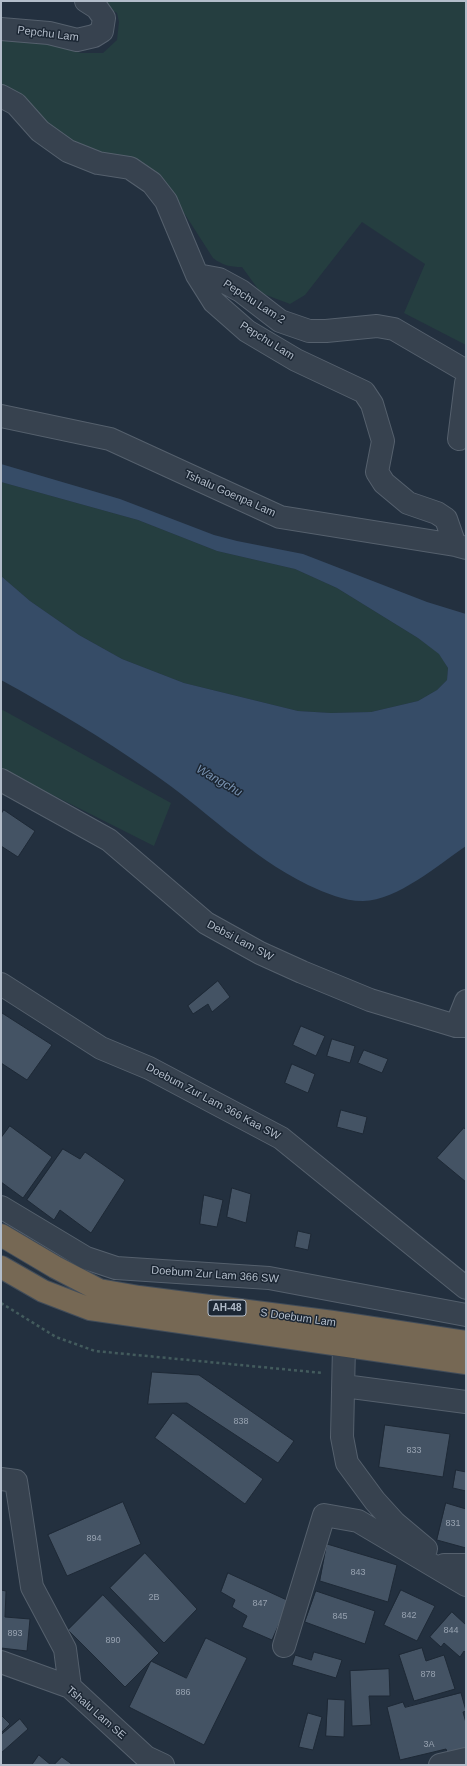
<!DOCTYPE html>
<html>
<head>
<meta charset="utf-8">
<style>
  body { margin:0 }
  #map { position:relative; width:467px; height:1766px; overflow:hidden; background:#23303f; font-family:Arial,sans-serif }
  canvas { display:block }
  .frame { position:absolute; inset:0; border:2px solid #b3bdca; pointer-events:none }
</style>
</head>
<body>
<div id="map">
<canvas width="467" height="1766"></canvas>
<div class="frame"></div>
</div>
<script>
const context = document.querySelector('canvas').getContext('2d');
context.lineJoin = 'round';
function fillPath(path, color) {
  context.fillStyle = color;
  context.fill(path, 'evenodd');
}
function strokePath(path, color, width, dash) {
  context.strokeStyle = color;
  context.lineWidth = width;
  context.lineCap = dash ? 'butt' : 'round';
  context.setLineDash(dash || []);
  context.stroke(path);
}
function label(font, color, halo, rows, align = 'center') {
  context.font = font + ' Arial,sans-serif';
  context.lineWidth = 3;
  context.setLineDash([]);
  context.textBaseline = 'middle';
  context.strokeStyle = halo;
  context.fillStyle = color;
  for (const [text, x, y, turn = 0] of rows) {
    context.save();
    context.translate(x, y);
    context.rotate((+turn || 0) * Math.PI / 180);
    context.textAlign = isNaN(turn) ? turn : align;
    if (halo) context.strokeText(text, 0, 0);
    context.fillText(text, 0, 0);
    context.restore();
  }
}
const green = new Path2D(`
  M98,1h368v344l-62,-32 21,-49 -63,-42 -57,73 -15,9 -29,-11 -19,-26c-12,0 -20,-2 -29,-9l-34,-53 -115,-65 -63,-54v-48l32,2 48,13h22l14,-13 2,-18 -2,-9z
  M1,482l137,38 79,31 78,18 42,19 81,50 22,16 8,14 -1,12 -10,10 -19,11 -47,11 -40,1 -33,-2 -114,-28 -62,-24 -43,-24 -49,-34 -29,-25z
  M1,709l170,94 -17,43 -153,-77z`);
const water = new Path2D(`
  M1,464l119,35 94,36 23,6 66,13 124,48 39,12v232c-28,19 -68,54 -103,55 -20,0 -37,-8 -55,-16 -59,-29 -104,-77 -157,-113 -48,-34 -99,-64 -150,-92v-104l29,25 49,34 43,24 62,24 114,28 33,2 40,-1 47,-11 19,-11 10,-10 1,-12 -9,-14 -21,-16 -81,-50 -42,-19 -78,-18 -79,-31 -137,-38z`);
const building = new Path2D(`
  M4,810l31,21 -17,26 -17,-11v-32z
  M218,981l12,16 -18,15 -4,-8 -15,10 -5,-8z
  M2,1013l50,32 -25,35 -26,-17z
  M301,1026l24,10 -9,20 -23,-11z
  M332,1039l23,7 -5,17 -23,-7z
  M364,1050l24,9 -6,14 -24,-10z
  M292,1064l23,10 -7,19 -23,-10z
  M341,1110l26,7 -4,17 -26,-7z
  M10,1126l42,31 -29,41 -22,-16v-44z
  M464,1128l2,2v52l-29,-24z
  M63,1149l17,10 5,-7 40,28 -34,53 -31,-23 -6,10 -27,-20z
  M232,1188l19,6 -5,29 -19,-6z
  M204,1195l19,5 -6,27 -17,-3z
  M298,1231l13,3 -3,16 -13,-3z
  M152,1372l47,3 95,66 -16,22 -91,-60 -39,1z
  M173,1413l90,66 -18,25 -90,-66z
  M385,1425l65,9 -7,43 -64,-10z
  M456,1470l10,2v19l-13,-3z
  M123,1502l18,42 -74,32 -19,-41z
  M446,1503l20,6v39l-29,-8z
  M327,1544l70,21 -9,37 -68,-21z
  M145,1553l52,56 -33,34 -54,-55z
  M228,1573l61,28 -17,39 -30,-13 5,-11 -15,-9 3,-7 -14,-8z
  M1,1590l5,1 -1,26 25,2 -3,32 -26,-3z
  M401,1590l34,16 -18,35 -33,-16z
  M316,1591l59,20 -10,33 -60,-22z
  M103,1595l56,58 -34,34 -57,-57z
  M452,1612l14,13v28l-2,-2 -4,6 -16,-14 -3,4 -11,-10z
  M206,1638l41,20 -43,87 -75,-38 22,-46 35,17z
  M422,1648l4,13 18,-6 11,34 -41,12 -15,-46z
  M314,1652l28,8 -6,18 -44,-13 3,-10 16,5z
  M389,1669l1,27h-21l2,29 -19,1 -2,-55z
  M461,1693l5,18 -3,1 3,11v25l-19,4 -1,-3 -46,11 -13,-53 16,-5 2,5z
  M328,1699l17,1 -1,37 -18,-1z
  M308,1713l14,4 -9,33 -14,-3z
  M1,1715l9,9 -9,9z
  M20,1719l8,10 -27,24v-18z
  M39,1755l12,10h-19z
  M62,1757l11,8h-19z`);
const path = new Path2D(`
  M1,1303l55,34 39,14 228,22`);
const minor = new Path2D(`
  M1,29l48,4 28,7 17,-4 8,-5 2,-13 -7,-10 -11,-7
  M1,96l15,8 24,27 28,20 30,12 32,5 22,15 14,18 31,74 17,27 33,29 49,29 68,32 8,12 11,37 -6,31 7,11 24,20 29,10 9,6 9,26
  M197,275l22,4 22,12 39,30 29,10h17l51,-5 17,3 72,42
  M1,416l109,23 170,78 175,28 11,3
  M459,439l7,-56
  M1,780l108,60 97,83 54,30 42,19 68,28 86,26h10
  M1,984l100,64 48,20 132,70 185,150
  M456,1026l10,-25
  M1,1207l85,51 30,10 153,10 197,37
  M344,1346l-2,91 5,26 28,38 20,22 31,26
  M344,1386l122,16
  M1,1479l15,2 16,106 33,62 5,38
  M444,1565h22
  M284,1646l40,-131 34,6 108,64
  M1,1662l69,25 76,70 17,8
  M440,1765l26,-6`);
const highway = new Path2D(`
  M1,1235l54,32 44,23 40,7 194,25 133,20
  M1,1267l42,24 47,18 376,54`);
const numberNames = [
  ["838",241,1422],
  ["833",414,1451],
  ["831",453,1524],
  ["894",94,1539],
  ["843",358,1573],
  ["2B",154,1598],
  ["847",260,1604],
  ["842",409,1616],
  ["845",340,1617],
  ["844",451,1631],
  ["893",15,1634],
  ["890",113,1641],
  ["878",428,1675],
  ["886",183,1693],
  ["3A",429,1745]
];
const shields = [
  [227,1308,38]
];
const shieldNames = [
  ["AH-48",227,1308]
];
const streetNames = [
  ["Pepchu Lam",48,34,7],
  ["Pepchu Lam 2",254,302,33],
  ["Pepchu Lam",267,341,32],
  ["Tshalu Goenpa Lam",230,494,24],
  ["Debsi Lam SW",240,941,28],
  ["Doebum Zur Lam 366 Kaa SW",213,1102,28],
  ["Doebum Zur Lam 366 SW",215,1275,4],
  ["S Doebum Lam",298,1318,8],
  ["Tshalu Lam SE",96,1713,41]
];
const waterNames = [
  ["Wangchu",219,781,30]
];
fillPath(green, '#253e40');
fillPath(water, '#364c67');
fillPath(building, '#445364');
strokePath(building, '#1e2936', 1);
strokePath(minor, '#55606d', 24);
strokePath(highway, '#424d5a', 24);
strokePath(path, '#435b5d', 2.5, [3, 3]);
strokePath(minor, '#37424f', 22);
strokePath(highway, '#766854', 22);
label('9px', '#97a2b0', null, numberNames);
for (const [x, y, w] of shields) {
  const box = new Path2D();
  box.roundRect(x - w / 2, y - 8, w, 16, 3);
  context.fillStyle = '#1c2734';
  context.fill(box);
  strokePath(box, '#b3bdca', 1);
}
label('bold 10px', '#b3bdca', null, shieldNames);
label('11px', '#b3bdca', '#1c2734', streetNames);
label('italic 12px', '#7a94b3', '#1c2734', waterNames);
</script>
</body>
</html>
